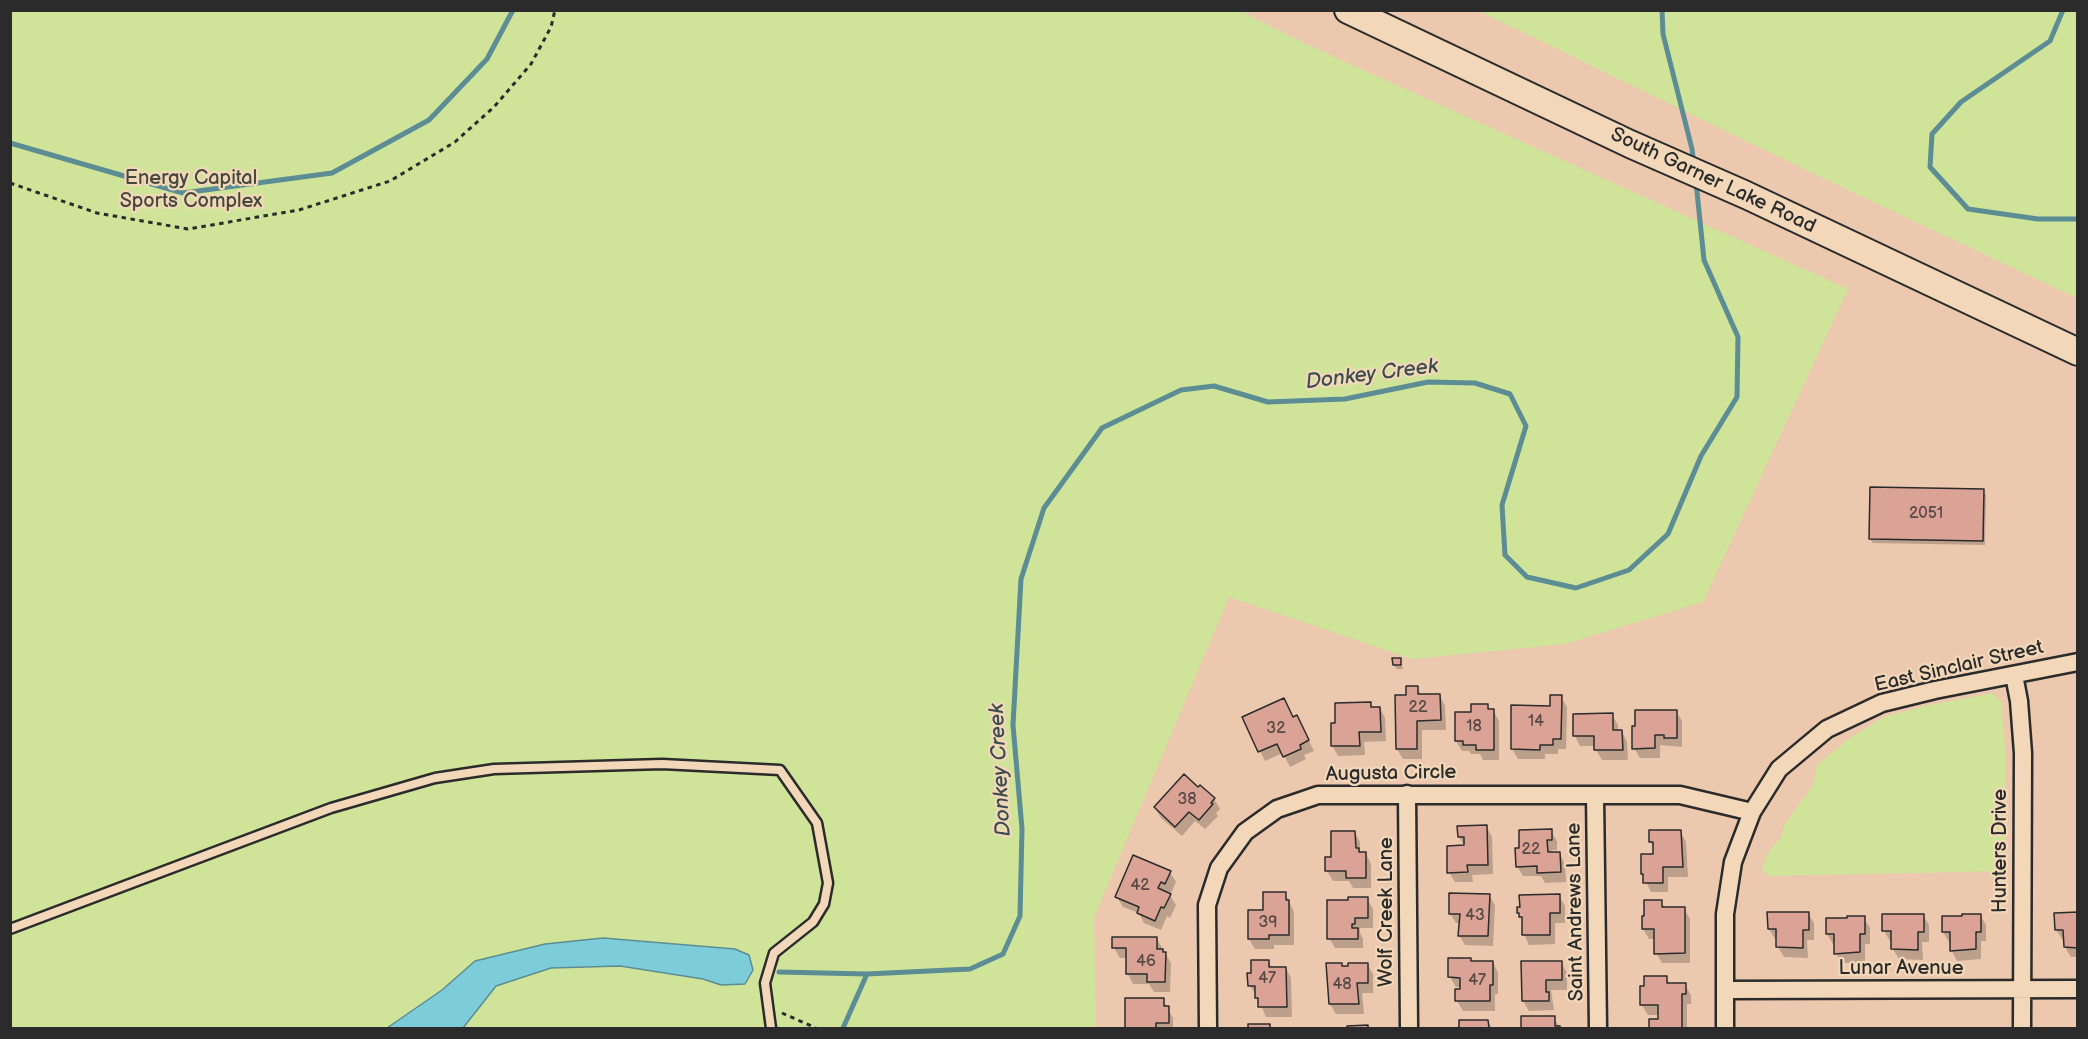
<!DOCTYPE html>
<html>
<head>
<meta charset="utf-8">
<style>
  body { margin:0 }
  #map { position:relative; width:2088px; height:1039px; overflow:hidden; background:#ebc8ae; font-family:"Balsamiq Sans",sans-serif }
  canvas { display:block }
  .frame { position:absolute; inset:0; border:12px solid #2b2b2b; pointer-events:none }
</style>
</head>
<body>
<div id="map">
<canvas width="2088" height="1039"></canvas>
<div class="frame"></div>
</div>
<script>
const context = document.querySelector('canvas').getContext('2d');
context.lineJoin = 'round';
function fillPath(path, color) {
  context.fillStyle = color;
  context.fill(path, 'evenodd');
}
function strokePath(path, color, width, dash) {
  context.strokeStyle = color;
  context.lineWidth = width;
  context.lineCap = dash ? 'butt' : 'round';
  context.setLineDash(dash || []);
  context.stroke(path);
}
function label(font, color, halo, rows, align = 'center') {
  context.font = font + ' "Balsamiq Sans",sans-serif';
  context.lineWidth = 4.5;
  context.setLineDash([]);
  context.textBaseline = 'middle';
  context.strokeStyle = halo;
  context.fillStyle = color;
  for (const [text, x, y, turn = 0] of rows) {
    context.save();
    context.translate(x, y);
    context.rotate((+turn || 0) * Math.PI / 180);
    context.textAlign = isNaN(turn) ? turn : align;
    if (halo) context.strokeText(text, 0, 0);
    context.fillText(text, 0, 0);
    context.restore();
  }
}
const green = new Path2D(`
  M10,11h1230l70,35 538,243 -145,313 -138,42 -153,15 -183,-62 -135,320 2,111h-1085z
  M1479,11h598v287l-267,-126z
  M1993,693l8,9 4,41 1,128 -237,5 -7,-6 7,-19 11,-12 5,-15 28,-39 3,-10v-9l31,-26 37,-23 40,-11z`);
const water = new Path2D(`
  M603,938l132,11 14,6 4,15 -8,14 -24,1 -18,-6 -83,-13 -69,2 -55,18 -33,42h-76l55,-38 33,-29 70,-17z`);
const shadow = new Path2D(`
  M1983,490l3,5 -1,50 -112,-2 -3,-4z
  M1400,659l3,10h-6l-3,-4z
  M1417,688l5,8h18l5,10 1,24h-24v29h-19l-6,-10 11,-53z
  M1561,697l6,10 -1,42h-8v5h-13v5h-27l-6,-10z
  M1371,704l2,4h7l5,10 1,23 -22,1 1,13 -27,1 -6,-11z
  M1487,706l3,4h3l6,11v39h-16l-3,-6h-9l-2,-3h-7l-6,-10 17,-28z
  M1676,711l6,10v26l-22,-2v13h-20l-6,-10z
  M1612,715l6,10v7h4l5,10 1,18h-26l-6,-10v-4h-16l-5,-10z
  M1244,718l49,1 9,8 12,24 -10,4 2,4 -16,8 -7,-14 -18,8z
  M1198,789l16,10 6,10 -4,4 2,3 -13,13 -10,-8 -13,15 -21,-18 -6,-10z
  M1486,826l6,11 1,37 -21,1 1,7h-18l-6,-10 16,-25 -6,-10z
  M1551,831l6,10v9h-5v4h8l5,10 1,18 -21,1 -4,-7h-18l-6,-10z
  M1680,831l6,11 2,35h-20v15h-17l-9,-18 12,-19v-7l-4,-7z
  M1354,832l6,10v12h6l5,10v24h-18l-4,-7h-16l-6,-10 5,-13z
  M1170,872l6,10 -5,11 -3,-1 8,13 -6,13 -3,-2 -6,14 -17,-7 -5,-10 -16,-6 -6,-10z
  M1285,893l9,19v33h-20v4h-19l-6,-10 15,-27z
  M1489,895l6,10 -2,41 -28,-1 -6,-10 1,-12h-4l-6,-10z
  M1559,896l6,10v17h-10v21l-26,1 -5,-11 -1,-12 -4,-10z
  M1367,899l6,10v19h-13v5l3,6v9h-28l-6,-10z
  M1661,901l4,8 19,-1 6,11v44h-28l-6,-10v-14h-7l-6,-10v-11h3z
  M1808,913l6,10v17h-7l1,18 -24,-1 -6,-10v-8h-3l-6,-10v-15z
  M2078,914v43h-7l-6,-10v-8h-3l-6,-10z
  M1923,915l6,10v17h-7l1,18 -24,-1 -6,-10v-8h-3l-6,-10z
  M1980,915l6,10v16h-5v18l-24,2 -5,-10v-9h-3l-6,-10z
  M1864,918l6,10v16h-5v18l-23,1 -6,-10v-9h-3l-6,-10z
  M1157,939l14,24 -1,29h-16l-5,-8h-16l-5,-10 -1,-16h-7l-6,-10z
  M1470,959l2,3h21l5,11v21h-3v17h-32l-6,-10 5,-14h-6l-6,-10z
  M1269,962l3,6h14l5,10 1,39h-26l-9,-21 -8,-11 4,-11z
  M1561,962l6,11v17h-16l3,20 -25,1 -6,-10z
  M1367,964l6,10v19h-11l2,21h-28l-6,-10 13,-36z
  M1666,977l4,8h15l6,10v9h-4v24h-36v-7h8v-6h-11l-6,-10z
  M1127,1000h36l10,18v10h-47z
  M1522,1018h32l6,10h-38z
  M1488,1021l4,7h-32l1,-6z`);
const stream = new Path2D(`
  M1662,10l1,24 29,115 2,15
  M2063,10l-13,31 -89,61 -29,32 -2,33 38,42 70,10h40
  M10,143l173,50 149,-20 97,-53 58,-61 26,-49
  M779,972l88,2
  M843,1028l24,-54 103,-5 33,-15 17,-38 2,-87 -9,-104 8,-146 23,-71 58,-80 79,-38 33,-4 54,16 77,-3 83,-17 47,1 35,11 16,32 -24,79 3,50 22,22 49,11 53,-18 39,-36 33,-78 36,-59 1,-60 -34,-77 -8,-78`);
const building = new Path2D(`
  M1870,487l114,2 -1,52 -114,-2z
  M1392,658h9v7h-8z
  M1406,686h12v8h22l1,26 -24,1v28h-21l-1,-54h11z
  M1550,695h12l-1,44h-8v6h-13v5l-29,-1v-44l39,1z
  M1284,698l9,19 4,-2 12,25 -9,5 1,4 -18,8 -6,-13 -19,8 -16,-35z
  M1371,702v5h9l1,25h-22l1,14h-29v-23h4v-20z
  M1471,704h17v5h6v41h-18v-5h-13v-4h-8v-29h16z
  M1635,710h42v28h-13v-3h-9v13l-23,1v-23h3z
  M1613,713v17h9l1,20h-29v-14h-21v-22z
  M1184,774l14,13 2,-2 15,13 -4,5 2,1 -14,16 -10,-8 -14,15 -21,-20z
  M1487,825l1,40h-21l1,7 -21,1v-27l17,-1v-8h-6l-1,-11z
  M1552,829v11h-5l1,12h12l1,20 -24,1v-7l-21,1 -1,-19h4v-18z
  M1649,830h32l2,37h-20v16h-20v-9h-2v-20h12v-12h-4z
  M1331,831h24l1,17h3v4h7v26h-20v-7h-21v-14h6z
  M1133,855l38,16 -6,13 -4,-2 -3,6 13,6 -7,14 -3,-1 -6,14 -18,-8 2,-6 -24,-10z
  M1263,892h23v8h3v35h-20v4h-21v-29h15z
  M1449,893l41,1 -2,42h-30l2,-22h-11z
  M1560,894v19h-10v22h-28v-18h-3v-4h-2v-6h3l-1,-12z
  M1348,897h20v21h-13v6h-3v4h6v11h-31v-39h21z
  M1644,900h18v7h23v46l-31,1v-25h-12v-13h2z
  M1767,912h42v18h-6v18l-27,-1v-18h-8z
  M2078,912v36l-14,-1 -1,-17h-8l-1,-17z
  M1882,914h42v18h-6v18l-27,-1v-18h-9z
  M1962,914h19v18h-5v17l-26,2v-19h-8v-16h20z
  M1847,916h18v18h-5v18l-26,2v-20h-8v-16h21z
  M1112,937h45v12h6v3h3l-1,30h-18v-8h-21v-26h-14z
  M1448,958h23v3h22v24h-3v16h-35v-12h5v-11l-12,-1z
  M1251,960h18v7h17l1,40h-29v-9h-3v-12h-7l-1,-13h4z
  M1521,961h41v19h-16v12h3v9h-27z
  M1326,963h16v3h6v-3h20v20h-11l2,21h-30z
  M1644,976h23v7h19v11h-4v34h-33v-9h9v-14h-18v-19h4z
  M1125,998h39v8h5v17h-13v5h-31z
  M1521,1016h34v10h5v2h-39z
  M1459,1020h29l1,8h-32l2,-1z
  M1248,1024h22v4h-22z
  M1368,1025v3h-21v-2z`);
const path = new Path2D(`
  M10,183l87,30 91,16 111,-19 91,-29 65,-39 39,-35 37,-43 20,-37 4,-17
  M782,1013l34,15`);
const lane = new Path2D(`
  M10,929l321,-121 104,-30 59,-9 168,-5 118,6 37,53 11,60 -4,21 -11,18 -39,31 -9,30 6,45`);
const street = new Path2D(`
  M2014,675l5,26 4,52 -1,275
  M1407,794l2,234
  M1595,795l3,233
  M1725,990l353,-1
  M1208,1028l-1,-123 12,-37 26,-36 32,-23 41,-14h362l72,17
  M1725,1028v-114l8,-52 19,-50 27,-43 48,-40 55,-26 53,-13 143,-28`);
const primary = new Path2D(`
  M1348,10l282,134 116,51 332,157`);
const numberNames = [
  ["2051",1926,514],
  ["22",1418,708],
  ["14",1536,722],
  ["18",1474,727],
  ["32",1276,729],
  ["38",1187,800],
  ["22",1531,850],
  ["42",1140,886],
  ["43",1475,916],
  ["39",1268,923],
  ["46",1146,962],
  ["47",1267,979],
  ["47",1477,981],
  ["48",1342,985]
];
const parkNames = [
  ["Energy Capital",191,179],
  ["Sports Complex",191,202]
];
const streetNames = [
  ["South Garner Lake Road",1713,181,25],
  ["East Sinclair Street",1959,667,-13],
  ["Augusta Circle",1391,774,-1],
  ["Hunters Drive",2001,851,-90],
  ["Wolf Creek Lane",1387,912,-90],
  ["Saint Andrews Lane",1576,912,-91],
  ["Lunar Avenue",1901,969]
];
const waterNames = [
  ["Donkey Creek",1372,375,-7],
  ["Donkey Creek",1001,770,-93]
];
fillPath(green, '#cfe499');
fillPath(water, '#7dccda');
strokePath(water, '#5c8c94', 1.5);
fillPath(shadow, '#0003');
strokePath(stream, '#5c8c94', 5);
fillPath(building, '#dba296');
strokePath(building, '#2b2b2b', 1.5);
strokePath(lane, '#2b2b2b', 13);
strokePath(street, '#2b2b2b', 21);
strokePath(primary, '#2b2b2b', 30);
strokePath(path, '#2b2b2b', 3, [4.5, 4.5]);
strokePath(lane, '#f2d8b9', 8);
strokePath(street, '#f2d8b9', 16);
strokePath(primary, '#f2d8b9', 26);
label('16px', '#574946', null, numberNames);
label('20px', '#44473c', '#f2d8b9', parkNames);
label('20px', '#2b2b2b', '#f2d8b9', streetNames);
label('italic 21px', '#3b4b4e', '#f2d8b9', waterNames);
</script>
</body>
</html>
